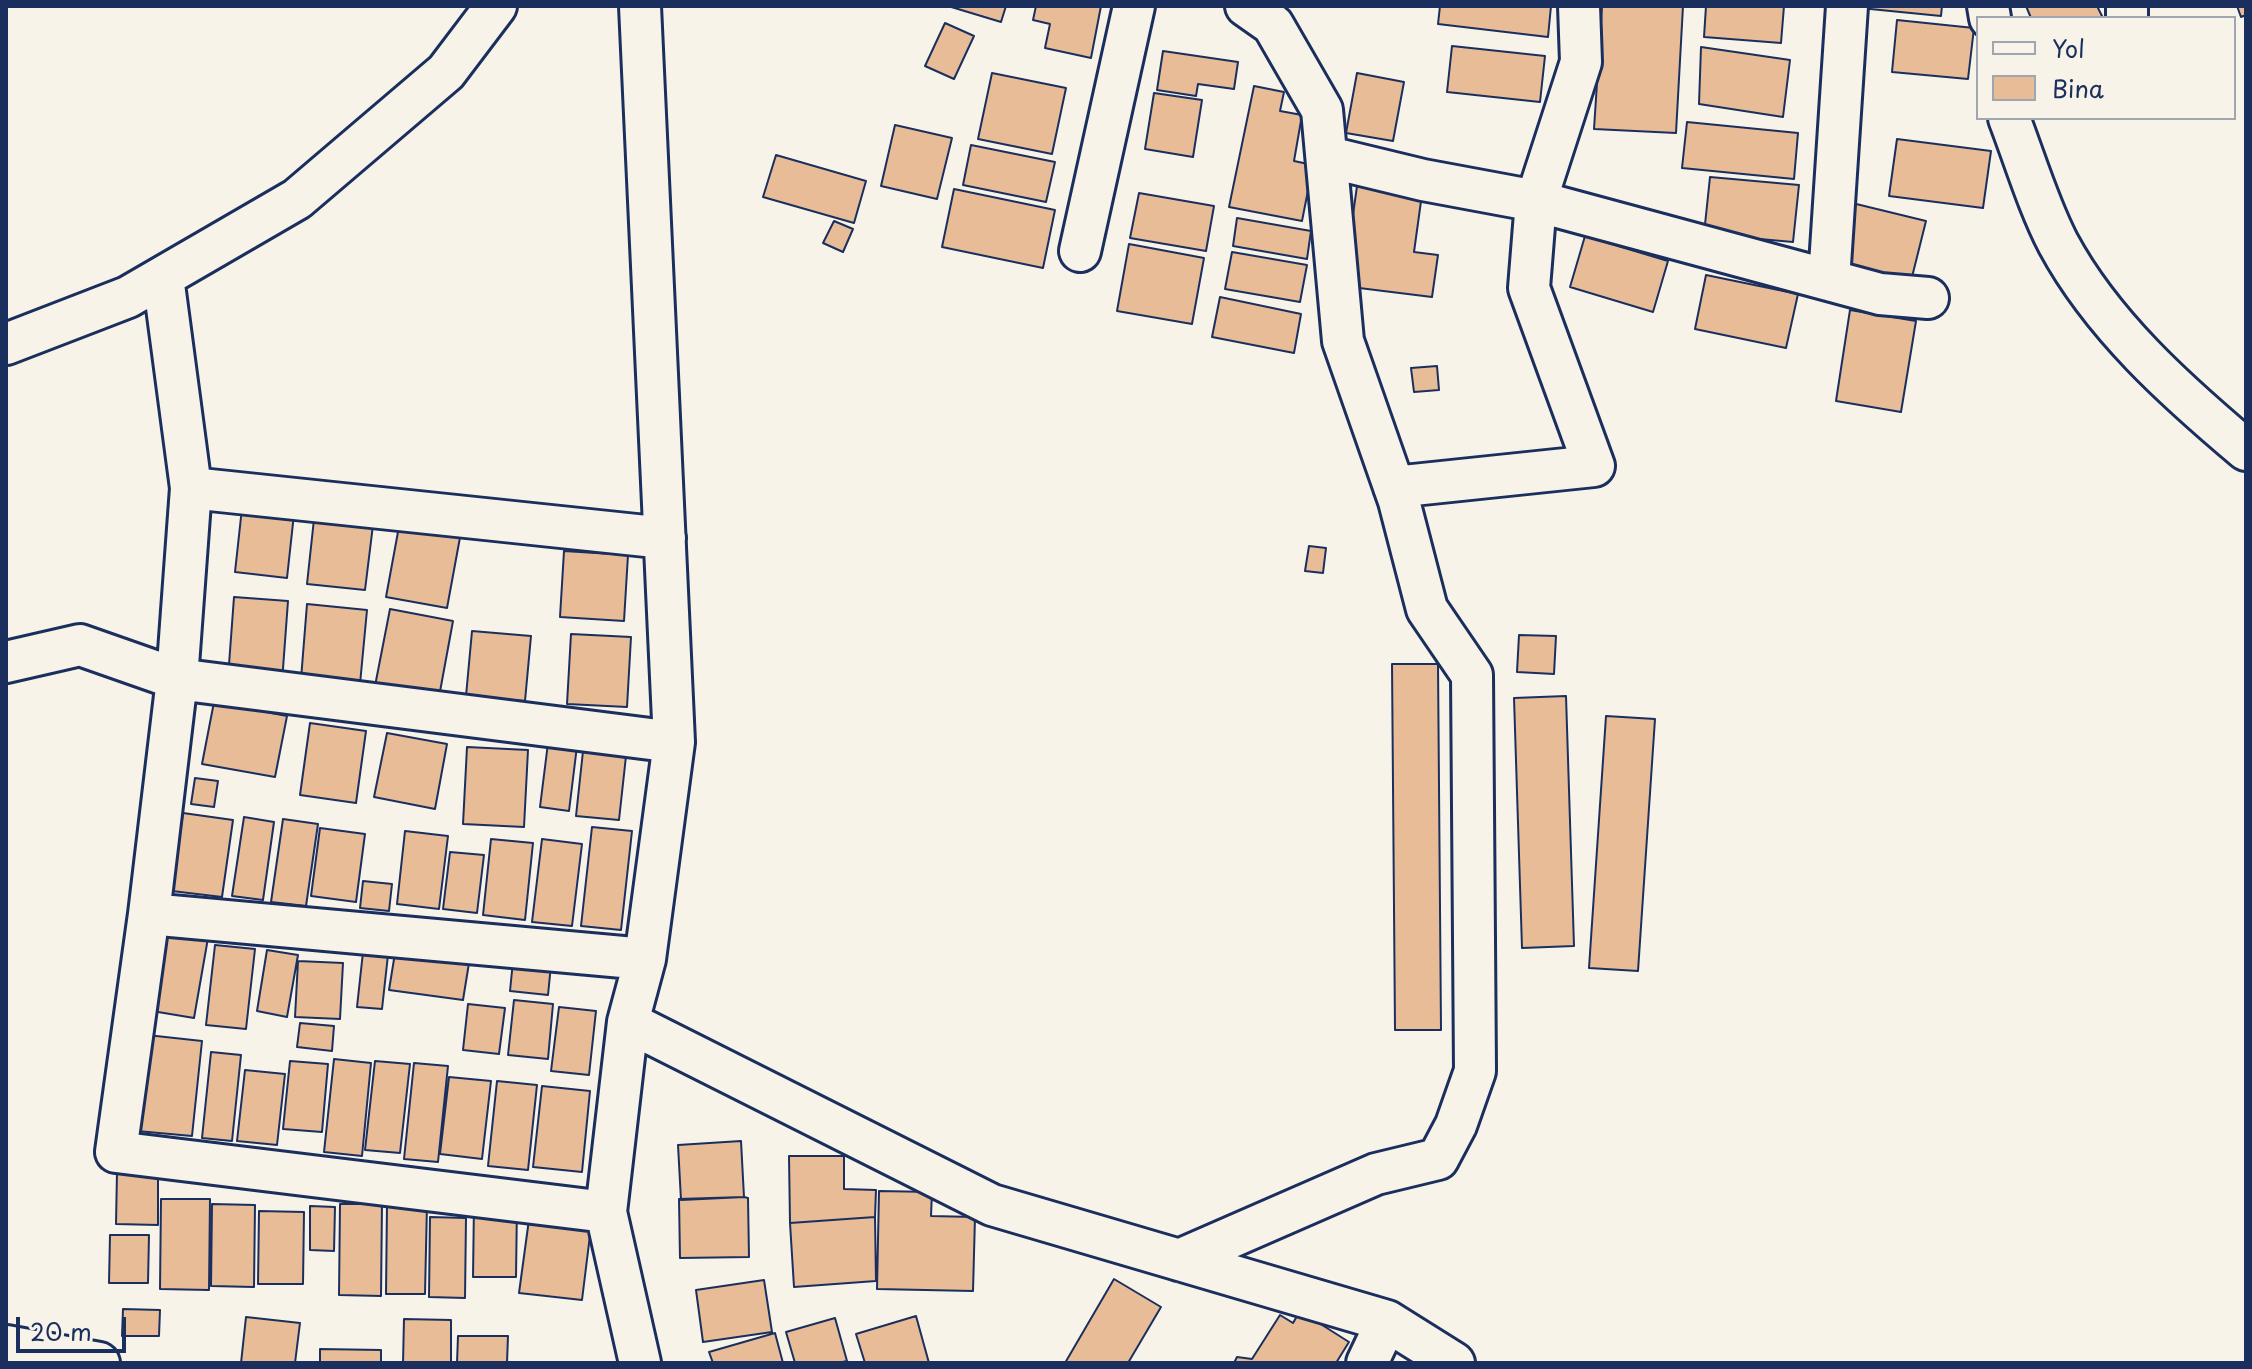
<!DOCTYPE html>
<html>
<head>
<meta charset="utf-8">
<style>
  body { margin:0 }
  #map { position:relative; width:2252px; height:1369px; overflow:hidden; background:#f7f3e8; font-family:"Playpen Sans",sans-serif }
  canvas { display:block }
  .frame { position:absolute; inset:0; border:8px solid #1b2f5e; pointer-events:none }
  .legend { position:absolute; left:1976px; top:16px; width:260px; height:104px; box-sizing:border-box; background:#f7f3e8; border:2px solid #9fa5b1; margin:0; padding:10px 14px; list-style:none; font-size:24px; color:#1b2f5e }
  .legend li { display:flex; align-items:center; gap:16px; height:40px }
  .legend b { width:40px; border:2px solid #9fa5b1 }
  .scale { position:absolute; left:16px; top:1317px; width:110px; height:36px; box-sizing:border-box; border:4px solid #1b2f5e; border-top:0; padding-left:10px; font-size:24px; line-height:28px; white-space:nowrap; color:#1b2f5e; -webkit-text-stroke:6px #f7f3e8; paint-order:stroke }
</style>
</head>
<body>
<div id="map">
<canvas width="2252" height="1369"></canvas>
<div class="frame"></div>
<ul class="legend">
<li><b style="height:10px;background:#f7f3e8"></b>Yol</li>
<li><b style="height:22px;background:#e7bc97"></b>Bina</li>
</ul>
<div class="scale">20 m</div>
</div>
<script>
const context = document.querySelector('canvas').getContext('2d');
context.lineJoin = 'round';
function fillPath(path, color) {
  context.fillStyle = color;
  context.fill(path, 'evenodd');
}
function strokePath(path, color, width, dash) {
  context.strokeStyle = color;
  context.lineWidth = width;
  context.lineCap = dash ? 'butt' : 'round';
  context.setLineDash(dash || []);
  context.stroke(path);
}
const building = new Path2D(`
  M948,6h58l-5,16z
  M1036,6h65l-10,52 -46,-10 5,-24 -17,-4z
  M1440,6h111l-3,31 -110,-13z
  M1602,6h81l-7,127 -82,-4z
  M1706,6h78l-3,37 -77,-6z
  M1860,6h82l-1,10 -81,-8z
  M2026,6h71l6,12h-72z
  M2237,6h9v9l-5,2z
  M1897,20l77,8 -6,51 -76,-7z
  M945,23l29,13 -20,43 -29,-13z
  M1452,46l93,10 -5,46 -93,-10z
  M1701,47l89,13 -7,57 -84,-13z
  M1163,51l75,11 -4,27 -36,-5 -2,12 -39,-6z
  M992,73l74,15 -14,66 -74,-15z
  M1357,73l47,9 -11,59 -47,-8z
  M1254,86l30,6 -4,19 22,4 -8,46 19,4 -11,56 -73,-14z
  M1154,93l48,7 -9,57 -48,-8z
  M1687,122l111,11 -4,46 -112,-11z
  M895,125l57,13 -15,61 -56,-13z
  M1897,139l94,12 -8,57 -94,-12z
  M971,145l84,17 -9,40 -83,-17z
  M776,155l90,26 -12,42 -91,-26z
  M1710,177l89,8 -6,57 -89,-8z
  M1357,186l65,8 -8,58 24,3 -6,42 -89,-11z
  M954,189l101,21 -12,58 -101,-21z
  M1139,193l75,13 -8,45 -76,-13z
  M1848,202l78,19 -15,60 -78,-20z
  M1237,218l74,13 -4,28 -74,-13z
  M834,221l19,8 -10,23 -20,-9z
  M1585,236l83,25 -15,51 -83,-25z
  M1129,244l75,14 -12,66 -75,-13z
  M1232,252l75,13 -7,37 -75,-13z
  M1706,275l92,19 -12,54 -91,-19z
  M1220,297l81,17 -7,39 -82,-16z
  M1850,310l66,11 -15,91 -65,-11z
  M1437,366l2,24 -25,2 -3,-24z
  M242,508l52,6 -7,64 -52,-6z
  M314,519l59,6 -8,65 -58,-6z
  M400,521l61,11 -14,76 -61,-11z
  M1309,546l17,2 -3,25 -18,-2z
  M564,551l64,4 -4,66 -64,-4z
  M234,597l54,4 -6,81 -54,-4z
  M307,604l60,6 -7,74 -59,-5z
  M390,609l63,12 -14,76 -64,-11z
  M472,631l59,5 -6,65 -59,-5z
  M571,634l60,3 -4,70 -60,-3z
  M1519,635l37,1 -2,38 -37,-2z
  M1392,664h46l3,366h-46z
  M1566,696l8,250 -52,2 -8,-250z
  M214,702l73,14 -12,61 -73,-13z
  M1606,716l49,3 -17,252 -49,-3z
  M310,723l56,8 -10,72 -56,-8z
  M387,733l60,11 -12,65 -61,-12z
  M548,743l29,3 -8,65 -29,-4z
  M467,747l61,3 -4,77 -61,-3z
  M583,751l43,5 -7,64 -43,-4z
  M195,778l23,3 -4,26 -23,-3z
  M183,813l50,7 -11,77 -50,-6z
  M244,817l30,5 -11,78 -31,-4z
  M283,819l35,5 -12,82 -35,-4z
  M592,827l40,4 -11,99 -40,-4z
  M320,828l45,6 -9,68 -45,-6z
  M405,831l43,5 -9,73 -42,-5z
  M491,839l42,4 -8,77 -42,-5z
  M542,839l40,5 -10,82 -40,-4z
  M450,852l34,3 -7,58 -34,-4z
  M363,881l29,3 -3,27 -29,-3z
  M165,931l43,7 -14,80 -42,-7z
  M215,945l40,4 -9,80 -40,-4z
  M267,950l31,5 -11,62 -30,-6z
  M363,952l25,3 -6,54 -25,-2z
  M395,953l74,10 -6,37 -74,-10z
  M298,961l45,2 -3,56 -45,-2z
  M513,961l38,4 -3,30 -38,-4z
  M514,1000l39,4 -5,55 -40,-4z
  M468,1004l37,4 -6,46 -36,-4z
  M559,1007l37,4 -7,64 -38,-4z
  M300,1023l34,3 -2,25 -35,-4z
  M147,1035l55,6 -10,95 -55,-5z
  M211,1052l30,3 -9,86 -30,-3z
  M334,1059l37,4 -9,93 -38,-4z
  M290,1061l38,3 -6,68 -39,-3z
  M375,1061l35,3 -10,89 -35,-3z
  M414,1063l34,3 -10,96 -34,-3z
  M245,1070l40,4 -8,71 -40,-4z
  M449,1077l42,4 -9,78 -42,-5z
  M497,1081l40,4 -9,85 -40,-4z
  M542,1086l48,5 -8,81 -49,-5z
  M741,1141l3,56 -63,3 -3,-55z
  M789,1156h55v33l32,1 -1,27 -85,6z
  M117,1171h41v54l-42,-1z
  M879,1191l53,1 -1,24 44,1 -2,74 -96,-2z
  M744,1197l4,1 1,59 -69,1 -1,-59z
  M161,1199h49l-1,91 -49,-1z
  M474,1203l43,1 -1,73h-43z
  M212,1204l43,1 -1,82 -43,-1z
  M340,1204h42l-1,92 -42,-1z
  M387,1204h40l-2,90h-39z
  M310,1206l25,1 -1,44 -24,-1z
  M259,1211l45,1 -1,72h-45z
  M530,1212l62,7 -10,81 -63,-7z
  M430,1217l36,1 -1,80 -36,-1z
  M875,1217l1,64 -82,6 -4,-64z
  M110,1235h39l-1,48h-39z
  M1114,1279l47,28 -33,56h-63z
  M764,1280l8,52 -69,10 -7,-52z
  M123,1309l37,1 -1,26h-37z
  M1300,1311l49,31 -13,21h-102l3,-6 15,2 28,-44 13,8z
  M916,1316l13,47h-64l-9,-29z
  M246,1317l54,6 -5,40h-54z
  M835,1318l12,43 -9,2h-43l-9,-31z
  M404,1319l47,1v43h-48z
  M775,1333l8,30h-70l-4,-11z
  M458,1336h50l-1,27h-50z
  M320,1349l61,1v13h-61z`);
const minor = new Path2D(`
  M640,6l34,736 -29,217 -17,63 -22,190 34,151
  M1988,6l2,12
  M2127,18v-12
  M2009,118c15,39 30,89 49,125 44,82 118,148 188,207
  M1328,157l95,23 113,21 45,-139 -2,-56
  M1080,251l54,-245
  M163,277l28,211 -14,191 -28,235 -33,238 490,60
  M1829,280l18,-274
  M6,344l122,-47 169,-98 149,-127 50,-66
  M1394,487l200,-21 -65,-178 7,-87 344,93 48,4
  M191,488l474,50
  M6,662l74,-17 97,34 497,63
  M149,914l496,45
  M628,1022l364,183 395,116 67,42
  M1179,1260l197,-86 62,-15 18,-34 19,-54 -3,-396 -45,-66 -28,-108 -56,-160 -21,-231 -49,-85 -27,-19
  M6,1346l93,17
  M1367,1363l20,-42`);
fillPath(building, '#e7bc97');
strokePath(building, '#1b2f5e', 2);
strokePath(minor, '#1b2f5e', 46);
strokePath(minor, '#f7f3e8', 40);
</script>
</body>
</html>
